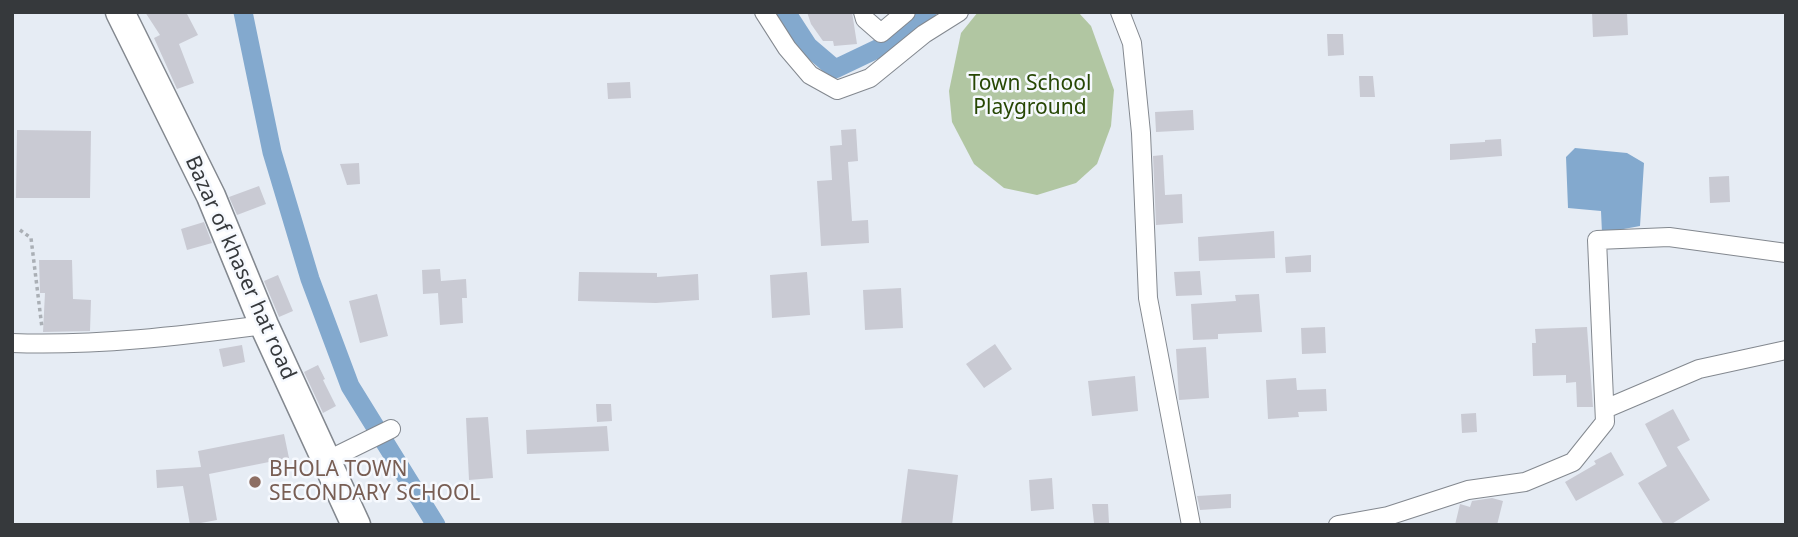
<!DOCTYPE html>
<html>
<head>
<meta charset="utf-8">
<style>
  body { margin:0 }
  #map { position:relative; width:1798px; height:537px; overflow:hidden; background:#e6ecf4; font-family:"Noto Sans",sans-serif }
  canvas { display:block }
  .frame { position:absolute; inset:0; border:14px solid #36393c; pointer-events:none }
</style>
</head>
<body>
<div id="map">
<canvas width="1798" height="537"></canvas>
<div class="frame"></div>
</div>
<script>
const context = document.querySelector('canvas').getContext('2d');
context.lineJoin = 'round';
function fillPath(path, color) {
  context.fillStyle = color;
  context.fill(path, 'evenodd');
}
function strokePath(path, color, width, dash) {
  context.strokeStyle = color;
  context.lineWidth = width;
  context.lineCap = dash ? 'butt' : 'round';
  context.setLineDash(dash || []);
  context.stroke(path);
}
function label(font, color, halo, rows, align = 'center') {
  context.font = font + ' "Noto Sans",sans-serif';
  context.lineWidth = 5;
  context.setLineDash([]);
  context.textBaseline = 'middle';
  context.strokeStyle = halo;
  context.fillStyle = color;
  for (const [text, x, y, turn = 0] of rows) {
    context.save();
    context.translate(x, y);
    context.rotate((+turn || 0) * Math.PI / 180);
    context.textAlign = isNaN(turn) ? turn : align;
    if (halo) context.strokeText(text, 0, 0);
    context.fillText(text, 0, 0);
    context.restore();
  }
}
const green = new Path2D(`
  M978,12h100l13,14 23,64 -3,36 -14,38 -21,19 -39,12 -33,-7 -30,-24 -22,-42 -3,-31 12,-58z`);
const water = new Path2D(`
  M1575,148l52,5 17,10 -4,63 -38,7 -1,-22 -33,-3 -2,-51z`);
const canal = new Path2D(`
  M243,12l29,140 38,127 40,107 86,139
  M786,12l22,34 27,23 44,-21 48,-36`);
const building = new Path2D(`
  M145,12h41l12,23 -19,9 15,39 -17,6 -23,-51 6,-3z
  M807,12h45l5,32 -23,2 -1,-5h-10l-12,-17z
  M1592,12h35l1,23 -35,2z
  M1327,34h16l1,21 -16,1z
  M1359,76h14l2,21h-15z
  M630,82l1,16 -23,1 -1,-16z
  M1193,110l1,20 -38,2 -1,-20z
  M856,129l2,32 -10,1 4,59 16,-1 1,23 -48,3 -4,-65 15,-1 -2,-34 12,-1 -1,-15z
  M17,130l74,1 -1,67h-74z
  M1501,139l1,17 -52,4v-16l35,-2v-2z
  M1163,155l2,40 17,-1 1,29 -27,2 -3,-69z
  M359,163l1,21 -13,1 -7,-21z
  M1729,176l1,26 -20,1 -1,-26z
  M259,186l7,18 -29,11 -8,-18z
  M204,222l8,21 -25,7 -6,-21z
  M1274,231l1,27 -76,3 -1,-24z
  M1311,255v17l-25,1 -1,-16z
  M39,260h33l1,39 18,1 -1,31 -47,1 2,-39h-5z
  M440,269l1,12 25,-2 1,19h-5l1,25 -23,2 -2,-32 -15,1 -1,-24z
  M1200,271l2,24 -26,1 -2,-24z
  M579,272l78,1v4l41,-3 1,26 -43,3 -78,-2z
  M807,272l3,43 -38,3 -2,-43z
  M278,275l15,36 -14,6 -15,-36z
  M901,288l2,40 -38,2 -2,-40z
  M377,294l11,42 -28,7 -11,-42z
  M1259,294l3,38 -44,2v5l-25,1 -2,-36 45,-3 -1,-6z
  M1325,327l1,26 -24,1 -1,-26z
  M1587,327l6,80h-16l-1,-25 -10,1v-8l-33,1 -1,-33h4l-1,-14z
  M995,344l17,25 -28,19 -18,-24z
  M242,345l3,17 -22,5 -4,-18z
  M1206,347l3,51 -30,2 -3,-51z
  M318,365l7,14 -2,1 13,26 -13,7 -19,-41z
  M1135,376l3,35 -46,5 -4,-35z
  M1296,378l1,12 29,-1 1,22 -29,1 1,5 -31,2 -2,-39z
  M596,404h15l1,17 -15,1z
  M1673,409l17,31 -13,7 33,53 -40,25h-6l-26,-42 29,-17 -22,-42z
  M1476,413l1,19 -15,1 -1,-19z
  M488,417l5,61 -24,2 -3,-62z
  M607,426l2,25 -82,3 -1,-24z
  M284,434l5,24 -80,16 8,46 -27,5 -7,-39 -26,2 -1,-18 45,-3 -3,-16z
  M1611,452l13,23 -48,26 -11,-19 31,-18 -2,-3z
  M908,469l50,6 -6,50h-51z
  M1052,478l2,31 -23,2 -2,-31z
  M1231,494v14l-31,2 -3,-14z
  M1492,498l11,3 -6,24h-42l5,-21 10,3 2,-6z
  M1092,504h16l1,19h-15z`);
const path = new Path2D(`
  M20,230l11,8 11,90`);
const minor = new Path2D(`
  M764,12l23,36 23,27 27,15 33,-12 54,-44 35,-22
  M863,12l2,7 16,14 25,-21
  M1120,12l12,31 9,90 7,165 43,227
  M12,343c85,3 168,-7 252,-18
  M1605,409l94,-40 87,-19
  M326,461l65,-32
  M1338,525l50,-9 80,-26 57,-8 48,-20 32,-40 -8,-182 72,-3 117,16`);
const primary = new Path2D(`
  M120,12l91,184 53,129 92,200`);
const markers = [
  [255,482,7,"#8d6e63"]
];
const parkNames = [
  ["Town School",1030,84],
  ["Playground",1030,108]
];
const streetNames = [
  ["Bazar of khaser hat road",240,268,66]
];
const educationNames = [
  ["BHOLA TOWN",269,470],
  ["SECONDARY SCHOOL",269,494]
];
fillPath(green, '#b1c6a2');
fillPath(water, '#83a9ce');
strokePath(canal, '#83a9ce', 19);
fillPath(building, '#c9cad3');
strokePath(minor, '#83888f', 20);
strokePath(primary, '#83888f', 31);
strokePath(path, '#aaafb5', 3.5, [3.5, 3.5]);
strokePath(minor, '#fff', 18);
strokePath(primary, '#fff', 28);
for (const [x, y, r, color] of markers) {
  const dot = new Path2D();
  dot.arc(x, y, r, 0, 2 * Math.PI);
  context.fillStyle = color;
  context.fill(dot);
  strokePath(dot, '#f6f9fe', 2.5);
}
label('21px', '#274704', '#f6f9fe', parkNames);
label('21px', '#36393c', '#f6f9fe', streetNames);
label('21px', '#785e54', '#f6f9fe', educationNames, 'left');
</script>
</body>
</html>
